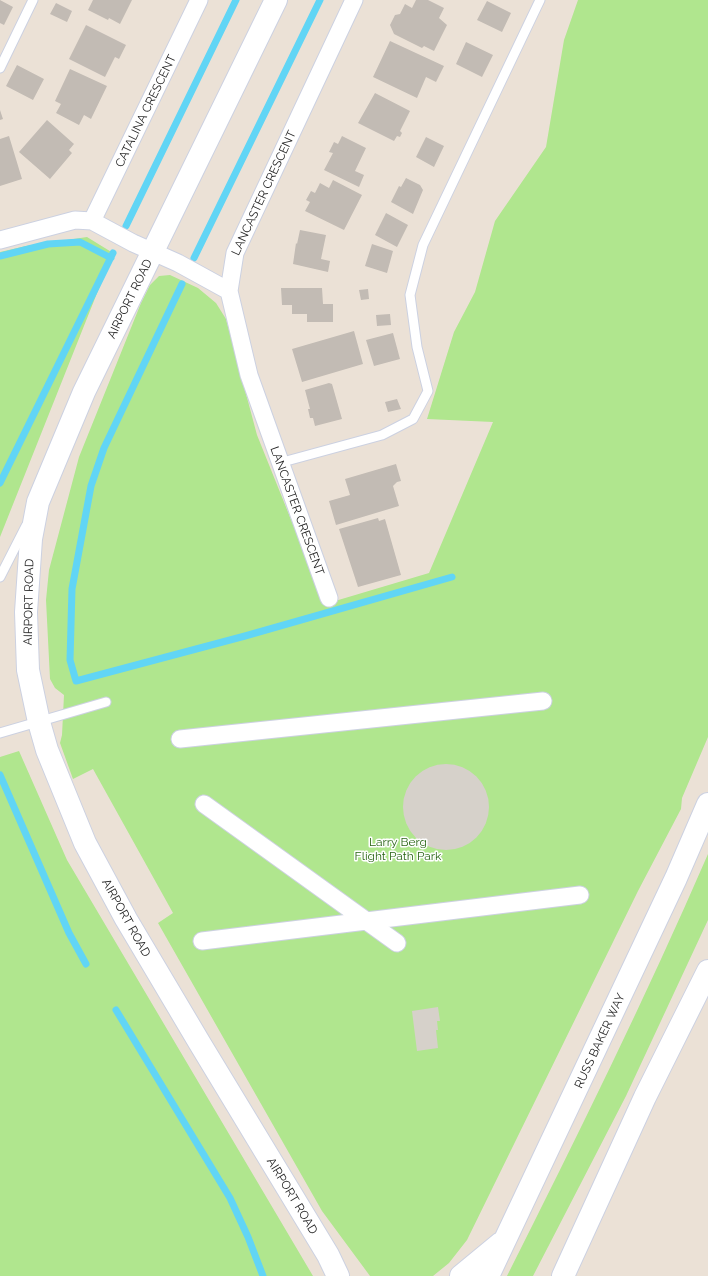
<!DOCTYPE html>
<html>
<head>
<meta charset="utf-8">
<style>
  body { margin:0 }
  canvas { display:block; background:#ebe1d6 }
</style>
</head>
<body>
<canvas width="708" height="1276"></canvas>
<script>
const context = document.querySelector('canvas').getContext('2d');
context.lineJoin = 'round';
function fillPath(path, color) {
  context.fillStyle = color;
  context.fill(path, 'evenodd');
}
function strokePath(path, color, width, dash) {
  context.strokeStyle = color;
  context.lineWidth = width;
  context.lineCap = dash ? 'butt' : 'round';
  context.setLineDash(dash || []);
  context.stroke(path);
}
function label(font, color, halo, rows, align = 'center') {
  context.font = font + ' Raleway,sans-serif';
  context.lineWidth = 3;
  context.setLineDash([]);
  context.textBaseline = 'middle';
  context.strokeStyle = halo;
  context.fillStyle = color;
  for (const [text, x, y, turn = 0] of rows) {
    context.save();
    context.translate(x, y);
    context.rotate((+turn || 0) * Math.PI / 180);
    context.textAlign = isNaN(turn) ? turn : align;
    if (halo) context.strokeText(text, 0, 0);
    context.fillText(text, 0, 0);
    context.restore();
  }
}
const green = new Path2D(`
  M578,0h130v737l-26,61 -1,11 -43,82 -171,349 -18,23 -16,13h-63l-48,-65 -164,-288 15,-10 -80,-144 -20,10 -13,-36 2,-8 2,-40 -9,-7 -5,-9 -4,-79 3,-30 30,-113 62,-154 9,-18 9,-9 11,-1 28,13 18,15 10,16 31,116 68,169 104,-31 64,-151 -66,-3 27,-87 21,-40 20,-71 51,-74 18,-107z
  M87,237l26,16 -113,284v-285l26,-6z
  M19,751l48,109 246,416h-313v-519z
  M708,854v66l-82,176 -93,180h-26c70,-139 139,-279 201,-422z`);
const plaza = new Path2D(`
  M403 807a43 43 0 1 1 86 0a43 43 0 1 1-86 0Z
  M438,1007l2,14h-3l1,9h-2l2,18 -21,3 -5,-40z`);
const stream = new Path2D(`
  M126,226l110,-226
  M0,256l48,-12 32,-2 31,16
  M194,258l126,-258
  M182,284l-78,164 -13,38 -19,103 -2,71 6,21 169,-45 207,-59
  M0,483l113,-230
  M0,775l69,158 17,31
  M116,1010l114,188 18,39 15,39`);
const building = new Path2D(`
  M0,0l13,7 -9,18 -4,-2z
  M93,0h39l-12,24 -11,-6 -1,2 -20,-10z
  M416,0h12l16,8 -5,10 8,7 -13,26 -10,-5 -2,2 -28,-14 -4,-9 5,-10 5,-1 5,-10 7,4z
  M487,1l24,12 -9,19 -25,-12z
  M56,3l16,8 -5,11 -17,-8z
  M86,25l40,20 -7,14 -4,-2 -10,20 -36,-18z
  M390,41l54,25 -8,16 -10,-5 -9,21 -44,-21z
  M466,42l27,13 -11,22 -26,-13z
  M17,65l27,14 -11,21 -27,-14z
  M70,69l37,17 -16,33 -7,-4 -5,10 -23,-12 5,-9 -6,-3z
  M375,93l35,18 -10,20 2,2 -2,4 -3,-1 -3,5 -36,-18z
  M0,110l3,9 -3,1z
  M47,120l27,24 -5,6 3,3 -22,26 -31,-27z
  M9,136l13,43 -22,7v-47z
  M342,136l24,12 -11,23 9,4 -5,12 -35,-17 9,-17 -4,-1 5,-10 4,2z
  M426,137l18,9 -10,21 -18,-10z
  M406,178l14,7 3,5 -10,24 -22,-12 8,-16 2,1z
  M333,180l29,15 -18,35 -39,-19 5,-9 -4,-2 5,-9 4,2 5,-10 9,5z
  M386,213l22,12 -11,22 -22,-12z
  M300,230l26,5 -5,24 9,2 -2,11 -35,-8 3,-21 1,1z
  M372,244l21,7 -6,22 -22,-7z
  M281,288h41l1,16h10v18h-26v-8h-15v-9h-10z
  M368,289l1,10 -8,1 -2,-10z
  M390,314l1,11 -14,1 -1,-11z
  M354,331l9,33 -61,18 -10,-33z
  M393,333l7,26 -26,7 -8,-26z
  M329,383l3,1 10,35 -27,7 -2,-8h-3l-2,-9h2l-5,-19z
  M397,399l4,10 -13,3 -3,-10z
  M396,464l5,17 -4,1 -4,4 6,20 -63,19 -7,-24 21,-6 -5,-16z
  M378,518l1,3 6,-2 16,56 -43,12 -19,-58z`);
const lane = new Path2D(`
  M0,68l33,-68
  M279,463l103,-28 31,-16 15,-28 -11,-44 -7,-52 13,-50 117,-245
  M0,577l26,-51
  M0,733l106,-31`);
const street = new Path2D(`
  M92,221l107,-221
  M0,240l75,-20 17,1 41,22 45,20 51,28
  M329,598l-80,-223 -20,-84 6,-38 119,-253
  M180,739l363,-38
  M204,804l193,139
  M202,941l378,-46`);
const secondary = new Path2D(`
  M276,0l-192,392 -46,110 -7,37 -5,73 2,58 11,52 8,28 38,93 41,76 73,123 129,213 10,21
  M461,1276l40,-33
  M488,1276l188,-398 32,-74
  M563,1276l82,-179 63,-126`);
const streetNames = [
  ["CATALINA CRESCENT",146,111,-64],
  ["LANCASTER CRESCENT",264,193,-65],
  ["AIRPORT ROAD",130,299,-64],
  ["LANCASTER CRESCENT",297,511,70],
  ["AIRPORT ROAD",29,602,-89],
  ["AIRPORT ROAD",126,918,61],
  ["RUSS BAKER WAY",600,1041,-65],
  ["AIRPORT ROAD",292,1196,59]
];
const parkNames = [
  ["Larry Berg",398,842],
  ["Flight Path Park",398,856]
];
fillPath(green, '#b0e68e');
fillPath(plaza, '#d6d1ca');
strokePath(stream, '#61d5f5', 7);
fillPath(building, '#c2bbb4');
strokePath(lane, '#ccd1e1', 11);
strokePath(street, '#ccd1e1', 19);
strokePath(secondary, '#ccd1e1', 24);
strokePath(lane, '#fff', 9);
strokePath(street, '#fff', 17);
strokePath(secondary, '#fff', 22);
label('12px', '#272727', '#fff', streetNames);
label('12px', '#296515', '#fff', parkNames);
</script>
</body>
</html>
